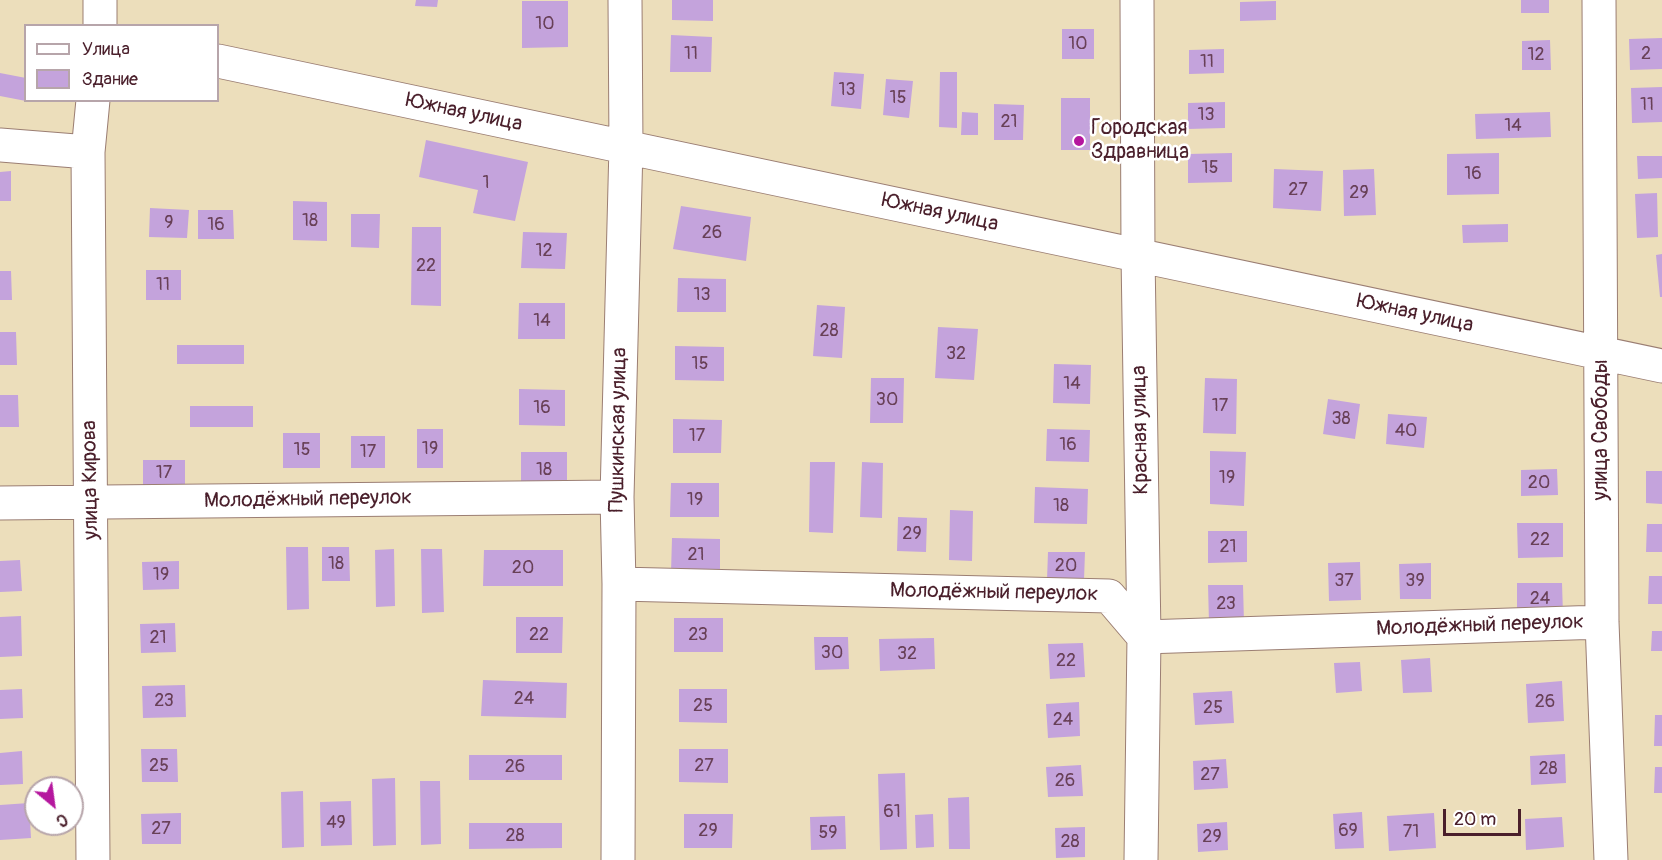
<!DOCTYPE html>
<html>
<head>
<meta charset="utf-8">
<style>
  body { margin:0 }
  #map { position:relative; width:1662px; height:860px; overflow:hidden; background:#ecdebb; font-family:Pangolin,sans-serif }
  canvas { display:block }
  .legend { position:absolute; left:24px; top:24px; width:195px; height:78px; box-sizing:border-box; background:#fff; border:2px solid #b7a5aa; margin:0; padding:8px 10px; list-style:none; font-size:18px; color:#4a1f2b }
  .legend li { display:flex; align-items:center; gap:12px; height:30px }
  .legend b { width:30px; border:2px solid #b7a5aa }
  .north { position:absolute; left:24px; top:776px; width:60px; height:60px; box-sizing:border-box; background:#fff; border:2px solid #b7a5aa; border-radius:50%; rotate:151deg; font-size:16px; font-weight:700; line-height:24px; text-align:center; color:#4a1f2b }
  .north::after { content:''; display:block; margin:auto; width:21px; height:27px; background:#b5179e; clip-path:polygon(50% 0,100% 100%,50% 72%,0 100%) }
  .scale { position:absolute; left:1443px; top:809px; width:78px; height:27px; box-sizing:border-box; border:3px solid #4a1f2b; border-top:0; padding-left:8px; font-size:18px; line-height:21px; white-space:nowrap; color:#4a1f2b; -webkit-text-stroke:4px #fff; paint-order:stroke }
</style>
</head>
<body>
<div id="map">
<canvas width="1662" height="860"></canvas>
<ul class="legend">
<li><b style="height:8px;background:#fff"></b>Улица</li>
<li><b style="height:16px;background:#c4a3dc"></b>Здание</li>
</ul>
<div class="north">С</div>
<div class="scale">20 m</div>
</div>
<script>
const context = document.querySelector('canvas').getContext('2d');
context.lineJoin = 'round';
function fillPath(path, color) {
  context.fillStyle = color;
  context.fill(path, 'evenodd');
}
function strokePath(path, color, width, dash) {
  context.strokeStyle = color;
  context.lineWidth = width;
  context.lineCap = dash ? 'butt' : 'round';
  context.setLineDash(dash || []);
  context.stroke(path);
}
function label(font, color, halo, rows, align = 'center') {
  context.font = font + ' Pangolin,sans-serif';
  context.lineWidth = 5;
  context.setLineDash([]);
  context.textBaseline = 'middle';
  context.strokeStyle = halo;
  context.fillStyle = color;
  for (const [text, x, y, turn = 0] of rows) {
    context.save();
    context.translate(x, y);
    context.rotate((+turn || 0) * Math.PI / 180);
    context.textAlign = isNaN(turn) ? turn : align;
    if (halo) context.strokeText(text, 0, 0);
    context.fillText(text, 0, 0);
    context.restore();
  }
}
const building = new Path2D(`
  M416,0h22l-1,7 -22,-1z
  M672,0h41v21l-41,-1z
  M1521,0h28v13h-28z
  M522,1h46v46l-46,1z
  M1276,1v19l-36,1v-19z
  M1062,29h32v30h-32z
  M671,35l41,2 -1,35h-41z
  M1662,38v31l-32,1 -1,-31z
  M1550,40l1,30h-29v-29z
  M1224,49v24l-35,1v-24z
  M834,72l30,2 -3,35 -30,-3z
  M940,72h17v56l-18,-1z
  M0,73l26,5v23l-26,-5z
  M886,79l27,2 -4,37 -26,-3z
  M1662,87v35l-30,1 -1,-35z
  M1061,98h29v52h-29z
  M1225,102v26l-37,1v-26z
  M994,104l30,1 -1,35h-29z
  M962,112l16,1v22h-17z
  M1550,112l1,25 -75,2 -1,-25z
  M426,140l102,22 -13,59 -42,-8 5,-23 -59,-13z
  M1232,153v29l-44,1v-29z
  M1499,153v41l-52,1v-41z
  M1637,156h25v22l-24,1z
  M1274,169l49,2 -2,40 -48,-3z
  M1374,169l2,46 -32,1 -1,-46z
  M11,171v30h-11v-29z
  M1657,193l1,44 -21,1 -2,-44z
  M293,201l34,1v39l-34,-1z
  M681,206l70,11 -5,44 -73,-12z
  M150,208l39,2 -2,28 -38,-1z
  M198,210h35l1,29h-36z
  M351,214h29l-1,34 -28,-1z
  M1508,224v18l-45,1 -1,-18z
  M412,227h29v79l-30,-1z
  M523,232l44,1 -2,36 -44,-1z
  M1662,254v43h-2l-4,-42z
  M146,270h35v30h-35z
  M0,271h11l1,29h-12z
  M678,278l48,1v33h-49z
  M519,303h46v36h-47z
  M817,305l28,2 -3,51 -29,-2z
  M938,327l40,2 -4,51 -39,-2z
  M0,332h16l1,33h-17z
  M177,345h67v19h-67z
  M675,346l49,1v34l-49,-1z
  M1054,364l37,1 -1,39 -37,-1z
  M871,378h33l-1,45h-33z
  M1205,378l32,1 -1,55 -33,-1z
  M519,389l46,1v36l-46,-1z
  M0,395h18l1,32h-19z
  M1328,399l32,5 -5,35 -32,-5z
  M190,406h63v21h-63z
  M1388,414l39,3 -3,31 -38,-4z
  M673,419l49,1 -1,33h-48z
  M417,429h26v39h-26z
  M1047,429l43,1 -1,32 -43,-1z
  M283,433h37v35h-37z
  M351,436h34v32h-34z
  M1210,451l36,1 -2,54 -34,-2z
  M521,452h46v36h-46z
  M143,460h42v26h-42z
  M810,462h25l-2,71 -24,-1z
  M862,462l21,1 -1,55 -22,-1z
  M1557,469l1,26 -37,1v-26z
  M1646,471h16v33l-16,-1z
  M671,483h48v34h-49z
  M1035,487l53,2 -1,35 -53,-1z
  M950,510l23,1 -1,50 -23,-1z
  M898,517l29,1 -1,34 -29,-1z
  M1517,523h46v34l-45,1z
  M1647,524h15v28h-16z
  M1208,531h39v31l-39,1z
  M672,538l48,1v33h-49z
  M286,547h22l1,62 -22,1z
  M322,547h27l1,34h-28z
  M394,549l1,57 -19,1 -1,-57z
  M421,549h21l2,63 -22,1z
  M484,550h79v36h-80z
  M1048,552h37l-1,28h-37z
  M20,560l2,31 -22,1v-31z
  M179,561v28l-36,1 -1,-28z
  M1360,562l1,38 -32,1 -1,-38z
  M1431,563v36h-31l-1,-35z
  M1649,576h13v28h-14z
  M1517,583h45l1,32 -46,1z
  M1208,585h35l1,38h-35z
  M21,616l1,40 -22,1v-40z
  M516,617h47l-1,36h-46z
  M674,618h49v34h-49z
  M175,623l1,29 -35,1 -1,-29z
  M1652,631h10v20h-11z
  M814,637h34l1,32 -34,1z
  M934,638l1,31 -55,2 -1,-32z
  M1083,643l2,34 -35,2 -2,-35z
  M1430,658l2,34 -29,1 -2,-33z
  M1360,662l2,29 -26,2 -2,-30z
  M483,680l84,3 -1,35 -85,-2z
  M1562,681l2,40 -36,2 -2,-39z
  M185,685l1,32 -43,1 -1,-32z
  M22,689l1,29 -23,1v-29z
  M679,689h48v34l-48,-1z
  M1232,691l2,32 -39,2 -2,-32z
  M1079,702l1,34 -32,2 -2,-34z
  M1655,715h7v31h-8z
  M141,749h36l1,33h-36z
  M679,749h49v34l-49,-1z
  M22,751l1,33 -23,1v-32z
  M1565,754l1,29 -35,2 -1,-29z
  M469,755h93v25h-93z
  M1226,759l2,29 -34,2 -1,-29z
  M1081,765l2,31 -35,1 -2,-30z
  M1655,767h7v26h-8z
  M905,773l2,76 -27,1 -2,-76z
  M395,778l1,67 -23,1 -1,-67z
  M420,781h20l1,63 -20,1z
  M303,791l1,56 -22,1 -1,-56z
  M969,797l1,52h-21l-1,-51z
  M351,801l1,44 -31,1 -1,-44z
  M29,803l2,35 -31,2v-35z
  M1362,812l2,36 -29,1 -2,-35z
  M181,813v31h-39l-1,-30z
  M1434,813l2,35 -47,3 -2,-35z
  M684,814h49l-1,34h-48z
  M933,814l1,33 -18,1 -1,-33z
  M845,816l1,33 -35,1 -1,-33z
  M1562,817l2,30 -38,3 -1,-31z
  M1227,822l1,28 -30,2 -1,-28z
  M469,823h93v25l-93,1z
  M1085,827v30l-29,1 -1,-30z`);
const minor = new Path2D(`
  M1137,0l1,255 6,382 -3,223
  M1599,0l3,622 9,238
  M100,26v-26
  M218,61l1444,305
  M93,100l-5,52 5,708
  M0,145l88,7
  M0,503l617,-6
  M619,584l490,12 35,41 458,-15
  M618,860l1,-276 -2,-87 9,-351 -1,-146`);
const markers = [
  [1079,141,6,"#b5179e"]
];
const numberNames = [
  ["10",545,24],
  ["10",1078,44],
  ["11",691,54],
  ["2",1646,54],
  ["12",1536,55],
  ["11",1207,62],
  ["13",847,90],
  ["15",898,98],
  ["11",1647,105],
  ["13",1206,115],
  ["21",1009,122],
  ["14",1513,126],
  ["15",1210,168],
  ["16",1473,174],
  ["1",486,183],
  ["27",1298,190],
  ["29",1359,193],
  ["18",310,221],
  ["9",169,223],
  ["16",216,225],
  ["26",712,233],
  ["12",544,251],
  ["22",426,266],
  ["11",163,285],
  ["13",702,295],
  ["14",542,321],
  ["28",829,331],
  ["32",956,354],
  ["15",700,364],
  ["14",1072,384],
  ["30",887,400],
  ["17",1220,406],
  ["16",542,408],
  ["38",1341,419],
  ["40",1406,431],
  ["17",697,436],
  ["16",1068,445],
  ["19",430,449],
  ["15",302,450],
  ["17",368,452],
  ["18",544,470],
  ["17",164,473],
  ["19",1227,478],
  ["20",1539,483],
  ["19",695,500],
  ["18",1061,506],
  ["29",912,534],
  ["22",1540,540],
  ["21",1228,547],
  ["21",696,555],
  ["18",336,564],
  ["20",1066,566],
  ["20",523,568],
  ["19",161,575],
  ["37",1344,581],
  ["39",1415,581],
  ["24",1540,599],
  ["23",1226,604],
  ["22",539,635],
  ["23",698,635],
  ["21",158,638],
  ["30",832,653],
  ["32",907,654],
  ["22",1066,661],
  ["24",524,699],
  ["23",164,701],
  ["26",1545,702],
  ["25",703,706],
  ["25",1213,708],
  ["24",1063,720],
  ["25",159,766],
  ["27",704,766],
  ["26",515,767],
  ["28",1548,769],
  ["27",1210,775],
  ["26",1065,781],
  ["61",892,812],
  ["49",336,823],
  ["27",161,829],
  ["29",708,831],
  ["69",1348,831],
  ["71",1411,832],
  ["59",828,833],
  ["28",515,836],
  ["29",1212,837],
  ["28",1070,842]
];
const streetNames = [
  ["Южная улица",464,113,12],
  ["Южная улица",940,213,12],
  ["Южная улица",1415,314,12],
  ["Пушкинская улица",619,430,-89],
  ["Красная улица",1141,430,-91],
  ["улица Свободы",1602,430,-90],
  ["улица Кирова",91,480,-91],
  ["Молодёжный переулок",308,500,-1],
  ["Молодёжный переулок",994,593,1],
  ["Молодёжный переулок",1480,626,-2]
];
const poiNames = [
  ["Городская",1091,129],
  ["Здравница",1091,153]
];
fillPath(building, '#c4a3dc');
strokePath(minor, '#9b7e73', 35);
strokePath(minor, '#fff', 33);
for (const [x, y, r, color] of markers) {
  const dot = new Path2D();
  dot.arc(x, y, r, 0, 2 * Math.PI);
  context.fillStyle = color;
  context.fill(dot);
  strokePath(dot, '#fff', 2);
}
label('18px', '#684057', null, numberNames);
label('21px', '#4a1f2b', '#fff', streetNames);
label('21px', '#4a1f2b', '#fff', poiNames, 'left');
</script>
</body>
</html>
